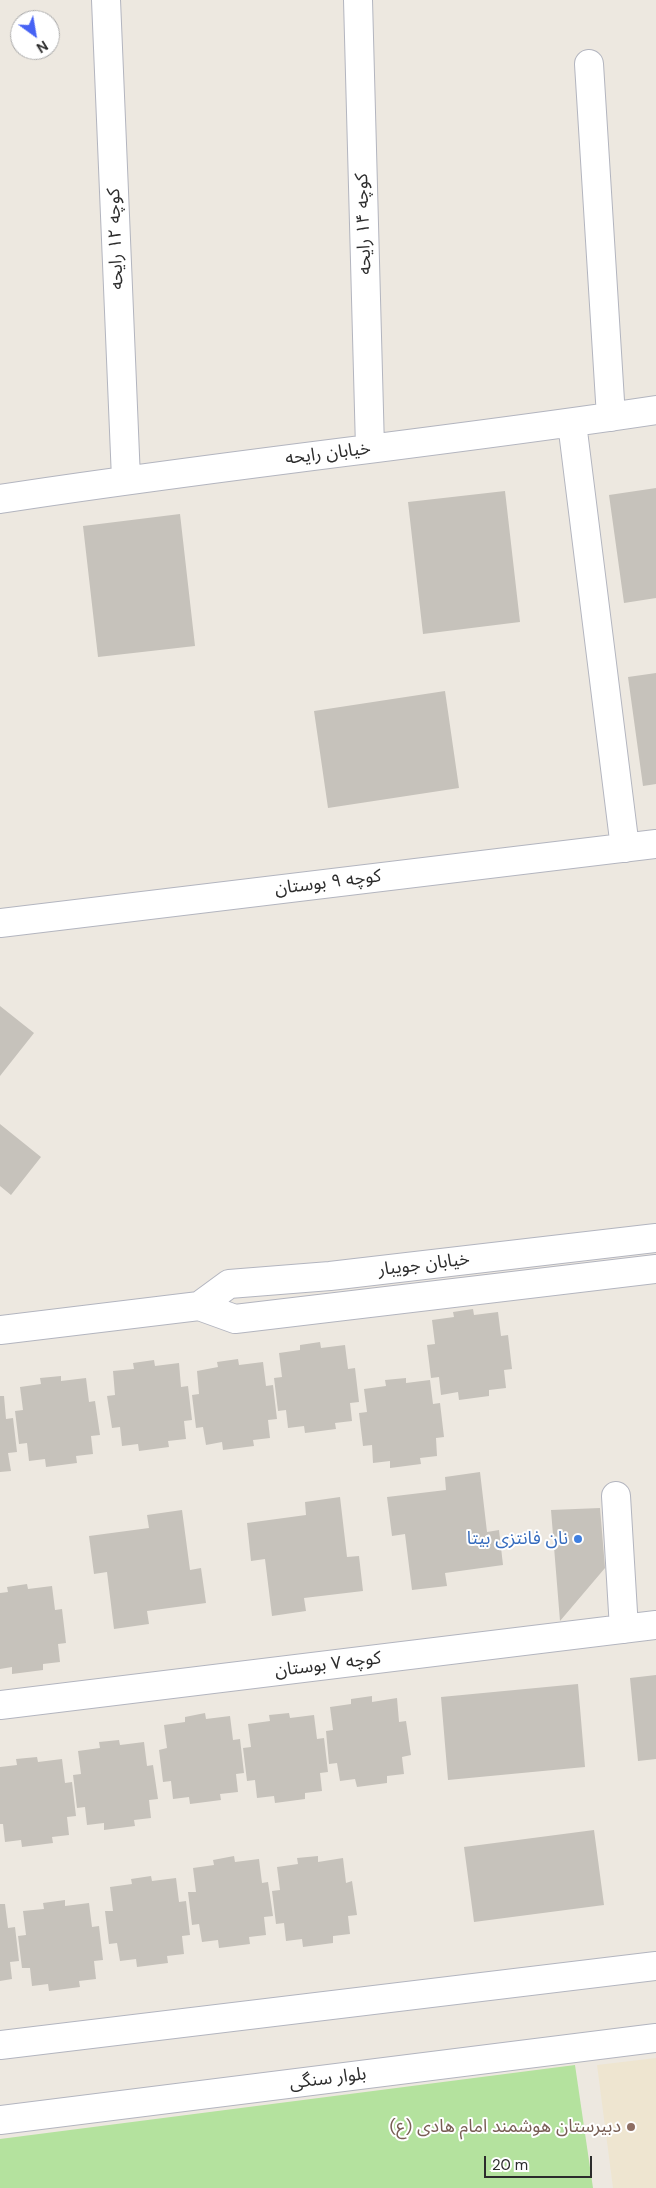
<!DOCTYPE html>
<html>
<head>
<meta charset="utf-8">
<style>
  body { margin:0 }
  #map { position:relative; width:656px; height:2188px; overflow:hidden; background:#ede8e0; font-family:"DM Sans",sans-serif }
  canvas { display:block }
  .north { position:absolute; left:10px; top:10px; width:50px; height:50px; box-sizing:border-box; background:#fff; border:1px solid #ababab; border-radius:50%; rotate:148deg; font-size:14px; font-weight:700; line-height:20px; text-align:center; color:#2c2c2c }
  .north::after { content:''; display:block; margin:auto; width:18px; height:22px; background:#4662f4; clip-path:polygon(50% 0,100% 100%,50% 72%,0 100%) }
  .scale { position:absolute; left:484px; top:2156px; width:108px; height:22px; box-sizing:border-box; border:2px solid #2c2c2c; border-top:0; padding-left:6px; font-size:15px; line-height:18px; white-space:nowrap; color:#2c2c2c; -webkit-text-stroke:4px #fff; paint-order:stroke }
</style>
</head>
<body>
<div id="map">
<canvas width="656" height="2188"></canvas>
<div class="north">N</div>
<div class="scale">20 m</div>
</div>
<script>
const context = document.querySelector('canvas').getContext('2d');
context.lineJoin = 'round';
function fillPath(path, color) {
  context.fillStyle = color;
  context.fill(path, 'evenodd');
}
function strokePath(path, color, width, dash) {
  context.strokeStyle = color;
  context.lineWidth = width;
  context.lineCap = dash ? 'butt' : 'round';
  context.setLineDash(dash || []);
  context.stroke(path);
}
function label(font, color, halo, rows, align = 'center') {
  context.font = font + ' "DM Sans","Noto Sans Arabic",sans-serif';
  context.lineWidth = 4;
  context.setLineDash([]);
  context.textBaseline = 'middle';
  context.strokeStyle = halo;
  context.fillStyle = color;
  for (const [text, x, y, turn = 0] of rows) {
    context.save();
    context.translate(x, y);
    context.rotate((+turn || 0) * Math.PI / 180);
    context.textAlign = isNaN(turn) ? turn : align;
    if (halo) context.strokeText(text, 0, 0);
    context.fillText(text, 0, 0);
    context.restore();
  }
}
const education = new Path2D(`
  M656,2058v130h-43l-16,-123z`);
const green = new Path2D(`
  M575,2065l18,123h-593v-49z`);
const building = new Path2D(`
  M656,488v110l-32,5 -15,-108z
  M505,491l15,131 -97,12 -15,-132z
  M180,514l15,132 -97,11 -15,-131z
  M656,673v111l-13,2 -15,-109z
  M445,691l14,97 -131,20 -14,-97z
  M0,1006l34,27 -34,43z
  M0,1124l41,33 -30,38 -11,-9z
  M473,1309l1,6 24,-3 3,24 7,-1 4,34 -8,1 2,18 -17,2v6l-30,4 -1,-8 -17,3 -2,-18 -8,1 -4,-33 8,-1 -3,-24 22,-3 -1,-5z
  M320,1342l1,6 24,-3 3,24 7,-1 4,34 -9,1 2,18 -17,2 1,6 -31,4 -1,-7 -16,2 -2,-18 -8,1 -4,-33 8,-1 -3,-24 21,-3v-5z
  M238,1359l1,6 24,-3 3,24 7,-1 4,34 -9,1 2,18 -17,2 1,6 -31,4 -1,-8 -16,3 -3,-18 -7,1 -4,-33 7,-1 -2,-23 21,-4 -1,-5z
  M154,1360l1,6 24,-3 2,24 7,-1 4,34 -8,1 2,18 -18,2 1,6 -30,4 -1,-7 -16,2 -2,-19 -8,1 -5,-32 8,-1 -2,-24 21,-2 -1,-6z
  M61,1376v5l25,-3 3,24 6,-1 5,34 -9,1 2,18 -17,2 1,7 -31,4 -1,-8 -16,2 -2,-18 -8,1 -4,-33 8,-1 -3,-23 21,-3 -1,-6z
  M406,1378v5l24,-3 3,24 7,-1 4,34 -8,1 1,18 -17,2 1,6 -31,4v-7l-17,2 -1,-18 -9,1 -4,-33 8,-1 -3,-23 22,-3 -1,-6z
  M0,1396h4l2,23 7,-1 4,34 -9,1 3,18 -11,1z
  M480,1472l7,60 12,-2 4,35 -58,8 2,13 -35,4 -7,-56 -13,2 -5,-39 59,-7 -1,-13z
  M340,1497l7,60 12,-1 4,35 -59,7 2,13 -34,5 -7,-57 -14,2 -4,-38 59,-8 -1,-13z
  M600,1508l5,60 -45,53 -9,-111z
  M182,1510l8,60 11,-2 5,35 -59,8 2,13 -35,5 -7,-57 -13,2 -5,-38 60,-8 -2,-13z
  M27,1584l1,5 24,-3 3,24 7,-1 4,34 -8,1 2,18 -17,2v6l-31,4v-7l-12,2v-76l8,-1 -1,-5z
  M656,1675v84l-18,2 -8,-83z
  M578,1684l7,83 -137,13 -7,-83z
  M372,1696v6l25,-4 2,24 7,-1 5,34 -9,2 2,17 -17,2v7l-30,4 -2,-8 -15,2 -3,-18 -8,1 -3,-33 7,-1 -3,-23 21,-3v-5z
  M205,1713l1,6 24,-3 3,24 7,-1 4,34 -8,1 2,18 -18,2 1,6 -31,4 -1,-7 -16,2 -2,-18 -8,1 -4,-32 8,-2 -3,-23 21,-3v-5z
  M289,1713l1,5 24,-3 3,24 7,-1 4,34 -8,1 2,18 -17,2v6l-30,4 -1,-7 -17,2 -2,-18 -8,1 -4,-33 8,-1 -3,-23 22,-3 -1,-6z
  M119,1740l1,5 24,-3 3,24 6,-1 5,34 -9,1 2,18 -17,2 1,6 -31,4v-7l-17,2 -2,-18 -8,1 -4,-33 8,-1 -3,-23 22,-3 -1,-6z
  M37,1757l1,5 24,-3 3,24 7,-1 4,34 -9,1 2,18 -17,2 1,6 -31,4 -1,-7 -16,2 -2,-18h-3v-57l17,-2 -1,-6z
  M594,1830l10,75 -130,17 -10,-75z
  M234,1856l1,6 24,-3 3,24 6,-1 5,34 -9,1 2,18 -17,2 1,7 -31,4 -1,-8 -16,2 -3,-18 -7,1 -4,-33h8l-3,-24 21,-3 -1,-5z
  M318,1856v6l25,-4 3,25 6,-2 5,34 -9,1 2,18 -17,2v7l-30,4 -1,-8 -16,2 -2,-18 -8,1 -4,-33 8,-1 -3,-23 21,-3 -1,-6z
  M151,1876l1,5 24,-3 3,24 7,-1 4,34 -8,1 2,18 -17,2 1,7 -31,4 -1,-8 -16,2 -3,-18 -8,1 -4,-33h8l-3,-24 22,-3 -1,-5z
  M65,1900v6l24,-3 3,24 7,-1 4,34 -9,1 2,18 -17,2 1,6 -31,4 -1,-7 -16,2 -2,-18h-8l-4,-32 8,-1 -3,-24 21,-2 -1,-6z
  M0,1904h5l3,24 7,-1 4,34 -9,1 2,17 -12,2z`);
const minor = new Path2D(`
  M106,0l20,479
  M358,0l12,448
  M589,64l22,353
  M572,423l53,425
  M0,499c218,-34 438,-56 656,-89
  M0,923l656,-79
  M199,1306l30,-22 101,-8 326,-38
  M0,1330l199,-24 36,13 421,-50
  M616,1496l8,133
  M0,1705l656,-80
  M0,2045l656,-79
  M0,2120l656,-82`);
const markers = [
  [578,1539,5,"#3f7fe0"],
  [631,2127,5,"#8d6e63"]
];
const streetNames = [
  ["کوچه ۱۴ رایحه",364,224,-92],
  ["کوچه ۱۲ رایحه",116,239,-92],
  ["خیابان رایحه",328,454,-7],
  ["کوچه ۹ بوستان",328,883,-7],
  ["خیابان جویبار",424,1265,-7],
  ["کوچه ۷ بوستان",328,1665,-7],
  ["بلوار سنگی",328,2079,-7]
];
const shopNames = [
  ["نان فانتزی بیتا",568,1539]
];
const educationNames = [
  ["دبیرستان هوشمند امام هادی (ع)",621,2127]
];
fillPath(education, '#eee5d0');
fillPath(green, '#b4e29e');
fillPath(building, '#c6c2bb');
strokePath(minor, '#b3b5bf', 30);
strokePath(minor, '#fff', 28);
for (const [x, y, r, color] of markers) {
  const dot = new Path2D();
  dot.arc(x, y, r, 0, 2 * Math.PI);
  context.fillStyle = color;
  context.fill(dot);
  strokePath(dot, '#fff', 2);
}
label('18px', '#2c2c2c', '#fff', streetNames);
label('18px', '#366cbe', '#fff', shopNames, 'right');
label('18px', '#785e54', '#fff', educationNames, 'right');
</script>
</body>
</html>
